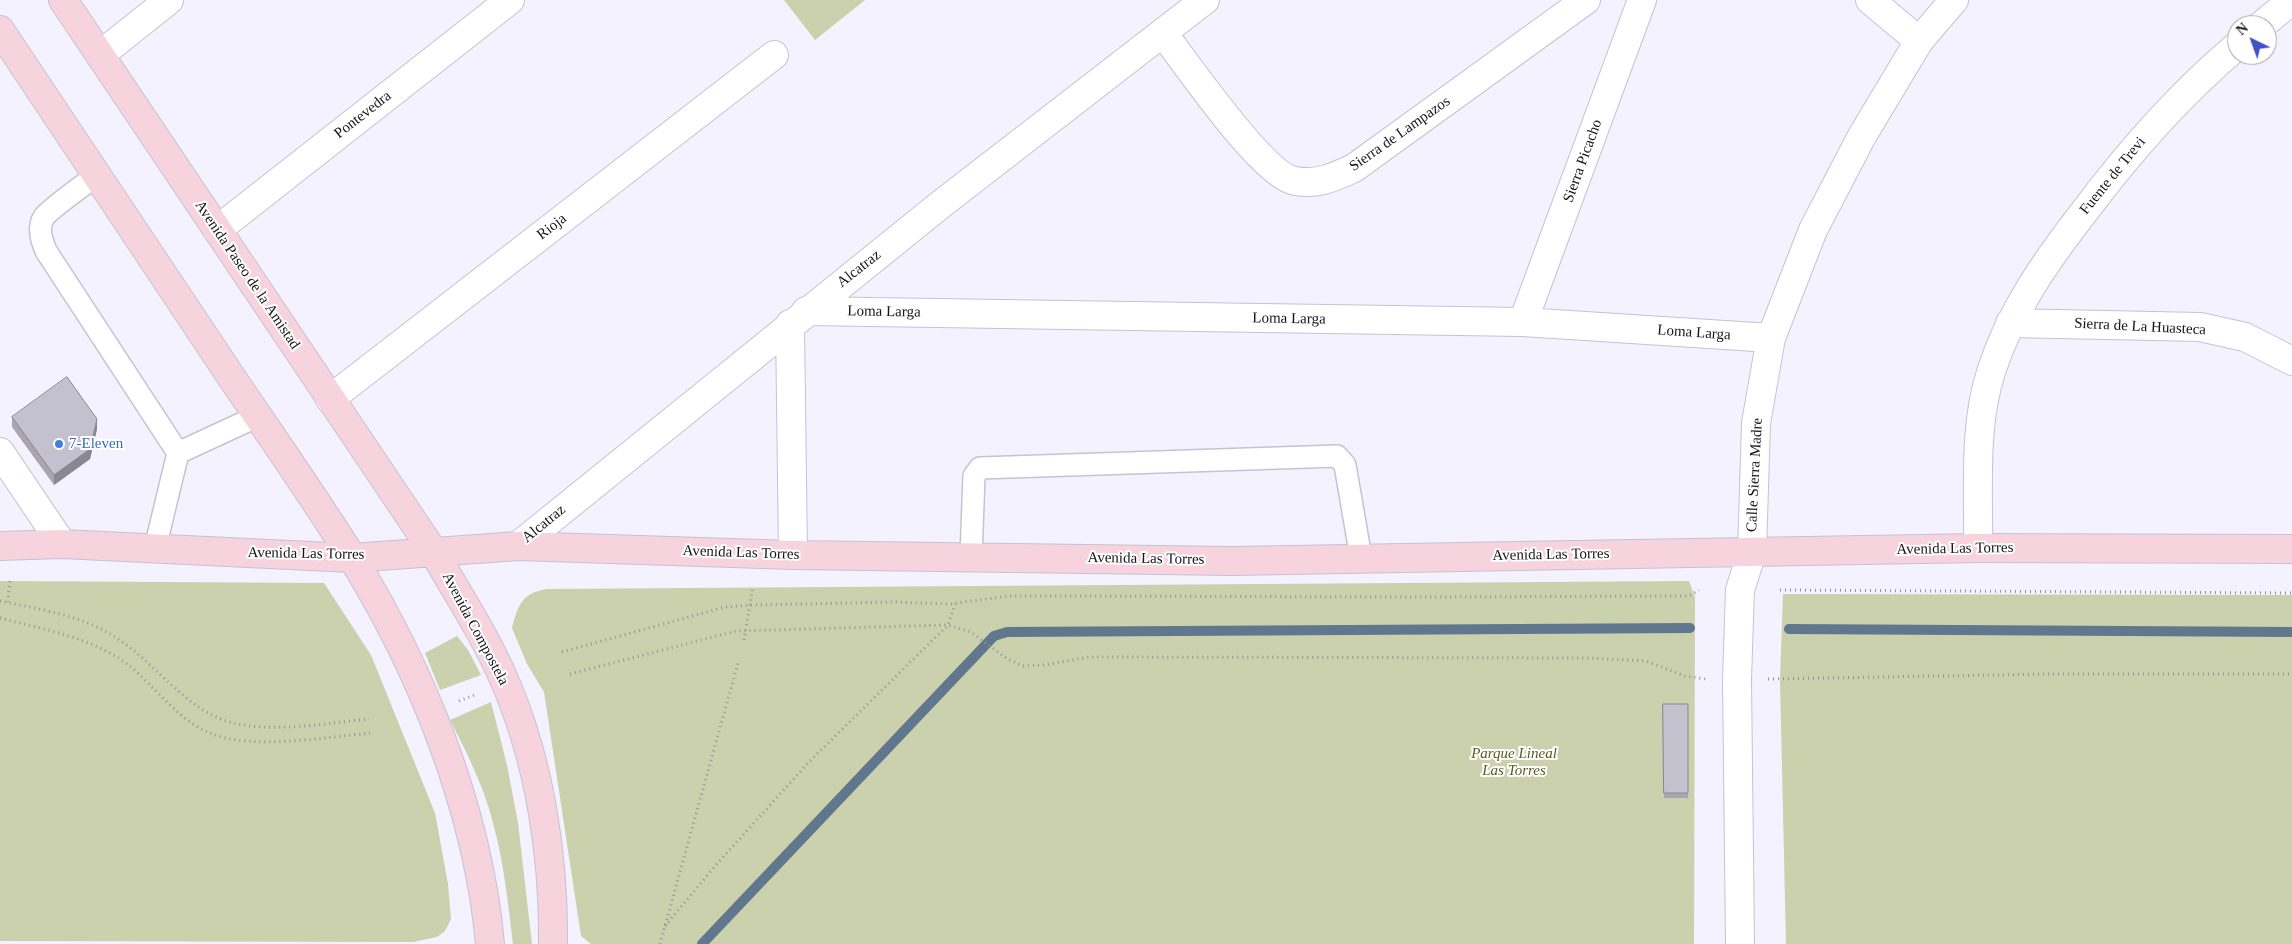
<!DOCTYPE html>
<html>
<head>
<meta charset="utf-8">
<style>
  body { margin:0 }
  #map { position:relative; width:2292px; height:944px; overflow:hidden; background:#f4f2fe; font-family:"Times New Roman",serif }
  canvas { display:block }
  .north { position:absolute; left:2227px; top:15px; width:50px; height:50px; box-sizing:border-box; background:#fff; border:1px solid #a1a1a3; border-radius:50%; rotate:318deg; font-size:14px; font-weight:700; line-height:20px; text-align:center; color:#151419 }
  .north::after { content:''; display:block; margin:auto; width:18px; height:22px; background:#3f51c5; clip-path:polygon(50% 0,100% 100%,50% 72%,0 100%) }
</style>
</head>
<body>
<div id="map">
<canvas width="2292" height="944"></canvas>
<div class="north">N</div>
</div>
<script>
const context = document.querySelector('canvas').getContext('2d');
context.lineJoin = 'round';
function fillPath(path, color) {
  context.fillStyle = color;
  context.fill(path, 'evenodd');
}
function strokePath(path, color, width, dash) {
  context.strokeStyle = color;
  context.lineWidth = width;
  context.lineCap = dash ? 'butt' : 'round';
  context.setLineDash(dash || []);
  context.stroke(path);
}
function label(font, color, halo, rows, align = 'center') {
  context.font = font + ' "Times New Roman",serif';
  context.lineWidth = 4;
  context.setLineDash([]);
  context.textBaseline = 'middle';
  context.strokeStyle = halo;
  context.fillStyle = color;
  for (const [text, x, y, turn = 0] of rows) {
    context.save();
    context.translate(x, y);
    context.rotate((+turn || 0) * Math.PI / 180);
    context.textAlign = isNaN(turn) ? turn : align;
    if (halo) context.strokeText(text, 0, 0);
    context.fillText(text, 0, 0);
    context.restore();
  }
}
const green = new Path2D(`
  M784,0h81l-50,40z
  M0,581l324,2 47,72 64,158 13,71 3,35 -6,12 -8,6 -24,5 -413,-1z
  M1689,581l6,16 -1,347h-1103l-10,-8 -37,-244 -17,-28 -15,-36c6,-23 10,-35 35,-39z
  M1783,594l509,1v349h-506l-6,-265z
  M457,636l11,14 13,25 -41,15 -15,-37z
  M491,702l16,63 11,58 14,121h-19c-5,-40 -9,-82 -20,-121 -9,-36 -26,-70 -43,-103z`);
const stream = new Path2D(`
  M1789,629l503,3
  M702,944l292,-308 13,-4 683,-4`);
const path = new Path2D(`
  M1780,590l512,3
  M0,601c39,8 85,15 118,38 40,26 68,72 115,84 41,10 94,0 136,-4
  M8,602l2,-24
  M0,618c45,12 93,19 131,49 26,22 48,54 81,67 43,16 114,3 159,-1
  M744,640l9,-54
  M562,652l163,-45 25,-2 144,-3 56,2 58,-8h38l375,1 268,-1 10,-6
  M570,674l166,-43 212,-6 23,7 35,26 17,8 21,-1 45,-8 500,1 57,3 39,15 21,3
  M1768,679l284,-5h240
  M459,701l18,-7
  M665,926l51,-61 91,-101 141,-139 7,-21
  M660,944l78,-281`);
const lane = new Path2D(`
  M97,175c-12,9 -46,33 -53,42 -7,11 -2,24 2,34l132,202
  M155,548l23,-95 80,-37
  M971,557l3,-81 6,-8 357,-12 8,9 16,93`);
const street = new Path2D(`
  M1870,0l49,41
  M2262,25l30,-25
  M1163,33c23,30 100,143 132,148 24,4 39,-4 59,-13l232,-168
  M100,55l69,-55
  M217,230l293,-230
  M806,311l717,11 248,16
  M1523,322l119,-322
  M2010,323l190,4 45,10 47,24
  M790,324l3,231
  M330,399l444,-344
  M0,452l62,92
  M518,546l422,-341 265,-205
  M1978,548c1,-58 -5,-120 13,-176 19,-60 55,-111 93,-160 45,-60 95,-117 153,-166
  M1740,944l-3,-265 3,-89 12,-38 4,-129 15,-85 42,-108 49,-94 57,-95 35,-41`);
const secondary = new Path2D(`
  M63,0l370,551c25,43 53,86 73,133 34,80 48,173 47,260
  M0,30c76,114 152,228 228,342 41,61 84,122 123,184 71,114 127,254 139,388
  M0,546l62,-2 290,14 166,-12 275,9 439,6 746,-13 314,1`);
const wall = new Path2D(`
  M12,417l85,12 -7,30 -36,26 -42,-58z
  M1663,704h25v94h-24z`);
const shadedWall = new Path2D(`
  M97,419v10l-7,30 -36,26v-10z`);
const building = new Path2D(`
  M67,377l30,42 -7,30 -36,26 -42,-58z
  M1663,704h25v89h-24z`);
const markers = [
  [59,444,5,"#3f7fe0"]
];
const streetNames = [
  ["Pontevedra",363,115,-38],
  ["Sierra de Lampazos",1400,134,-35],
  ["Sierra Picacho",1583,161,-70],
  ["Fuente de Trevi",2113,176,-51],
  ["Rioja",552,227,-38],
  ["Alcatraz",859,269,-38],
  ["Avenida Paseo de la Amistad",247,275,56],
  ["Loma Larga",884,312,1],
  ["Loma Larga",1289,319,1],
  ["Sierra de La Huasteca",2140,327,3],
  ["Loma Larga",1694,333,4],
  ["Calle Sierra Madre",1755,475,-87],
  ["Alcatraz",544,524,-39],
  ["Avenida Las Torres",1955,549,-1],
  ["Avenida Las Torres",741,553,2],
  ["Avenida Las Torres",306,554,1],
  ["Avenida Las Torres",1551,555,-1],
  ["Avenida Las Torres",1146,559,1],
  ["Avenida Compostela",475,629,62]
];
const shopNames = [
  ["7-Eleven",69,444]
];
const parkNames = [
  ["Parque Lineal",1514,754],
  ["Las Torres",1514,771]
];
fillPath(green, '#cbd0ad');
strokePath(stream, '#61778d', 10);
strokePath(lane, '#c5c3d1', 24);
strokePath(street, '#c5c3d1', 30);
strokePath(secondary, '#c5c3d1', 30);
strokePath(path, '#95949d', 3, [1, 4]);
strokePath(lane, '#fff', 21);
strokePath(street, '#fff', 28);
strokePath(secondary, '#f7d3dd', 28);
fillPath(wall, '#a9a6b2');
fillPath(shadedWall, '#898791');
fillPath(building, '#c4c1cf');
strokePath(building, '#898791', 1);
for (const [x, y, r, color] of markers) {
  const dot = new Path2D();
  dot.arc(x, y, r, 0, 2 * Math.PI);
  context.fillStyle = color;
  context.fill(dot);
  strokePath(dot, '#fff', 2);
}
label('15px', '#151419', '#fff', streetNames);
label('15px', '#366cbe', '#fff', shopNames, 'left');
label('italic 15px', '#575c1e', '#fff', parkNames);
</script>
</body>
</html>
